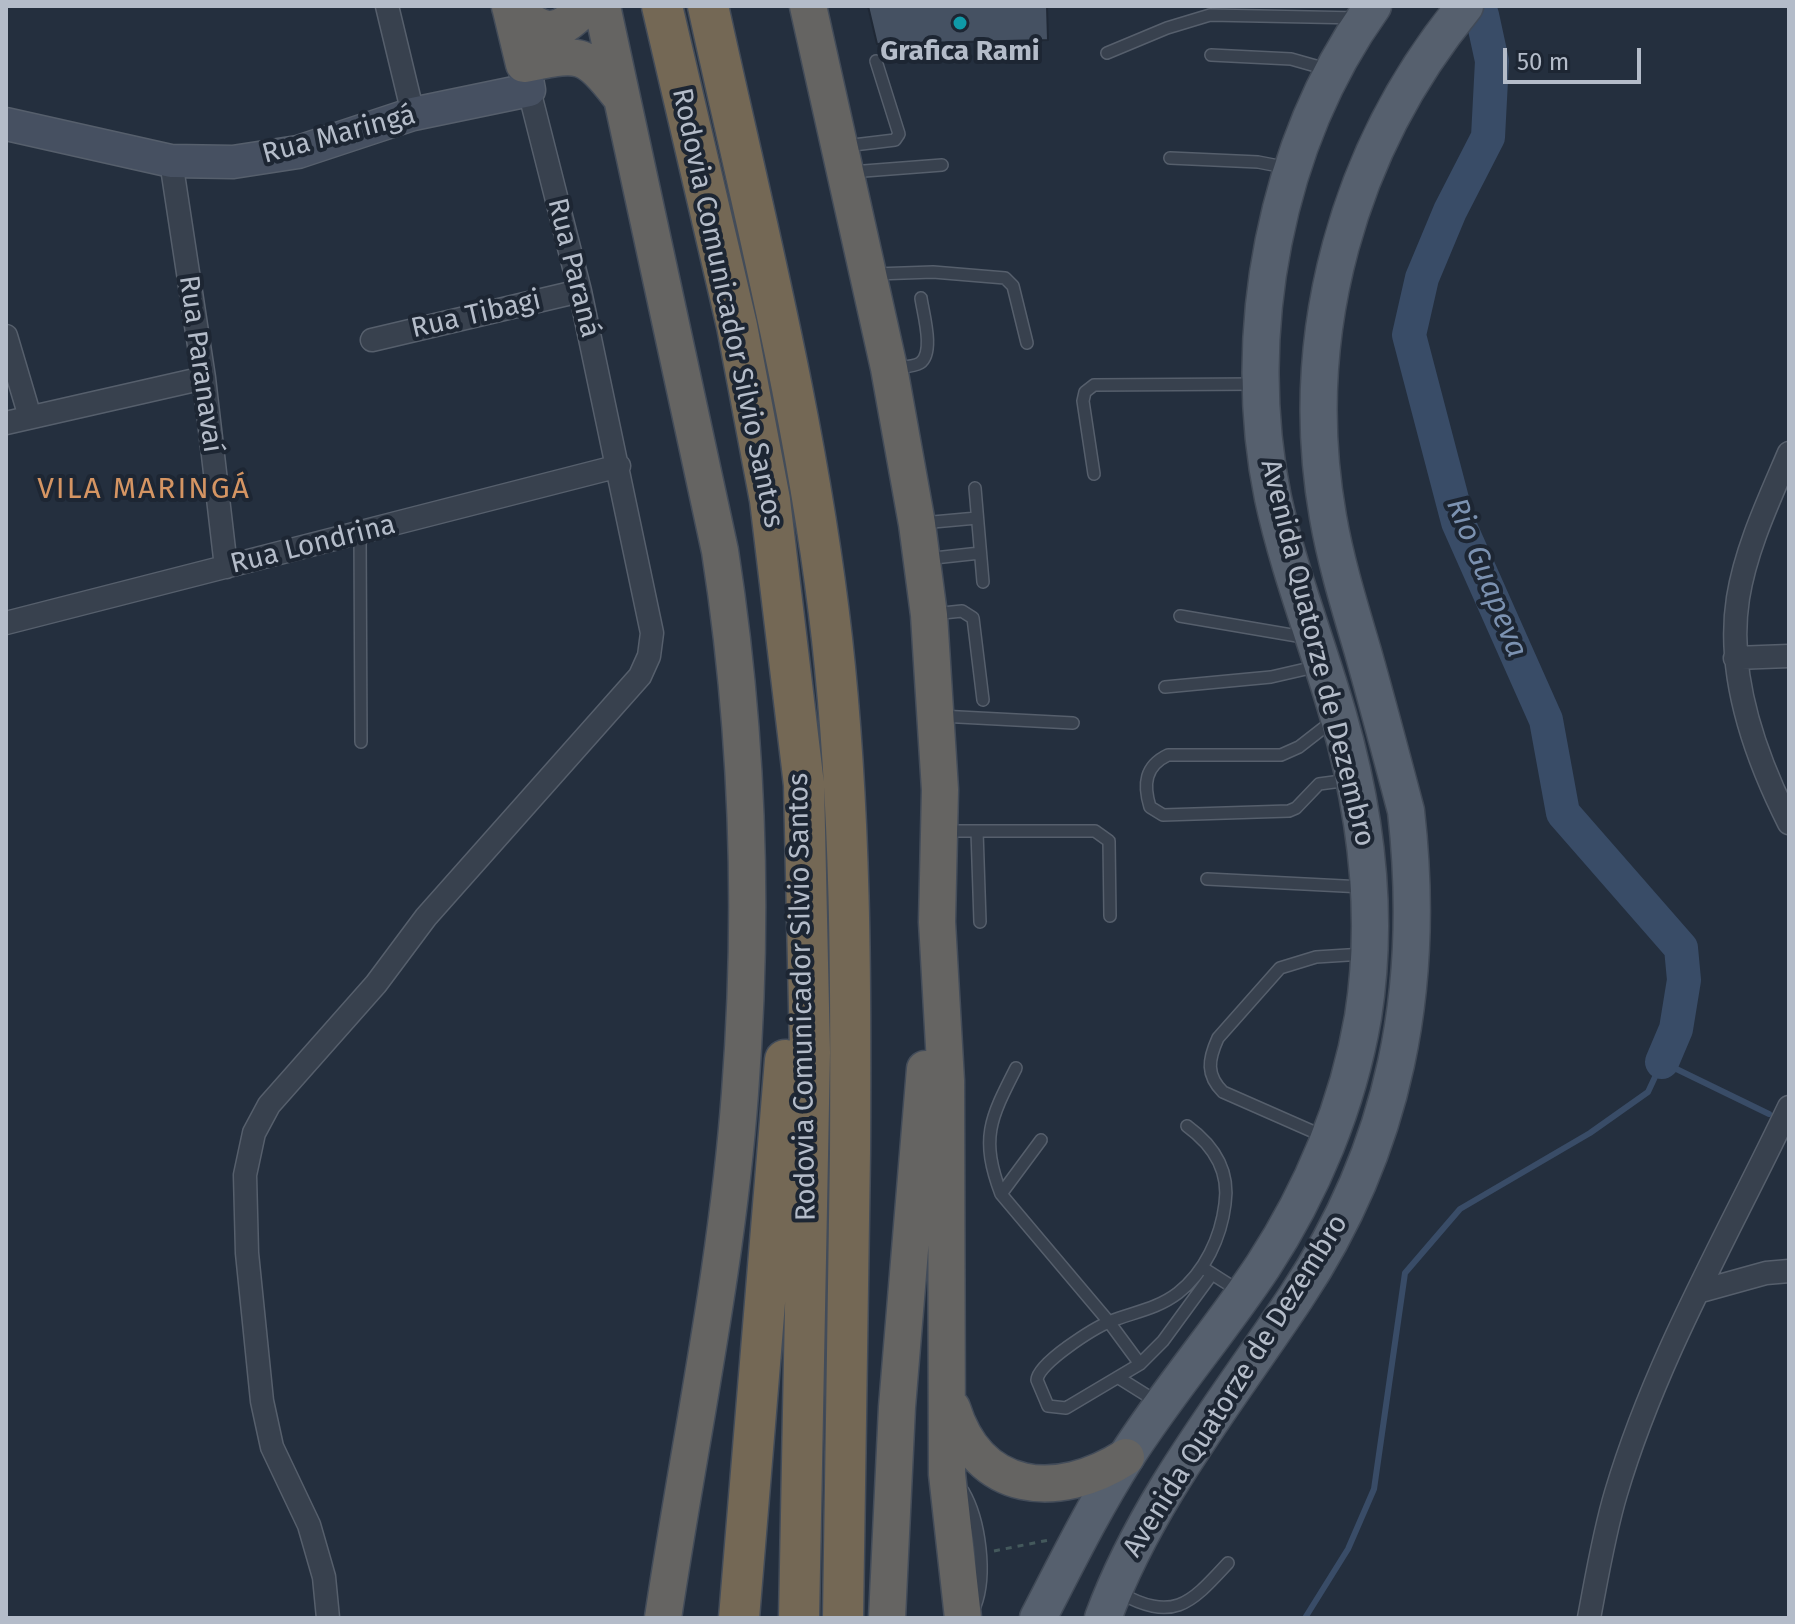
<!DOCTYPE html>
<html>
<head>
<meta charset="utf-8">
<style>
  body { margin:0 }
  #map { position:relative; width:1795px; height:1624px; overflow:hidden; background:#242f3e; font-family:"Fira Sans",sans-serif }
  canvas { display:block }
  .frame { position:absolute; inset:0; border:8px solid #b4bcc9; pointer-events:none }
  .scale { position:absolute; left:1503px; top:48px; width:138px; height:36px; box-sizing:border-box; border:4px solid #b4bcc9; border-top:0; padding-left:10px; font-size:24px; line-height:28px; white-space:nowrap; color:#b4bcc9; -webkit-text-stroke:6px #1d2633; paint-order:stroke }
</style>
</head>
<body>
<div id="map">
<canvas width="1795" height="1624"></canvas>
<div class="frame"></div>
<div class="scale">50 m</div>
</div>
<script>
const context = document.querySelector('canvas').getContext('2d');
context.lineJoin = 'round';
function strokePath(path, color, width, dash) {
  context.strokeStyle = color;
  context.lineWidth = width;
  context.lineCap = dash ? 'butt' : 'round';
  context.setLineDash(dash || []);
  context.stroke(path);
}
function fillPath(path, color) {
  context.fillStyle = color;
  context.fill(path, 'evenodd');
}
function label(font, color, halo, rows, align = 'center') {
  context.font = font + ' "Fira Sans",sans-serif';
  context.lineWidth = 8;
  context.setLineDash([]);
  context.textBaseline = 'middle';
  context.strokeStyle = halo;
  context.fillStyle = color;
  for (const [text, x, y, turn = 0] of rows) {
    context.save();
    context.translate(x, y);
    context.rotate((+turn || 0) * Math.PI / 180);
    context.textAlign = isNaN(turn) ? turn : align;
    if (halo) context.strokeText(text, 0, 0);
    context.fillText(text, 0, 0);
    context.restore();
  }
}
const stream = new Path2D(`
  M1305,1618l43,-69 26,-60 31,-216 55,-64 130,-76 58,-41 14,-30 107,52`);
const river = new Path2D(`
  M1482,15l10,46 -4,76 -38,74 -28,67 -13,57 49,187 88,198 17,93 118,135 3,32 -8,49 -14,33`);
const building = new Path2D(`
  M868,6h179l1,34 -171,4z`);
const path = new Path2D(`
  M994,1551l55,-11`);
const service = new Path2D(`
  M1107,53l60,-25 43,-13 150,3
  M1211,55l80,4 39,11
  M845,146l50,-6 4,-6 -23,-73
  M1170,158l88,4 31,6
  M851,172l91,-7
  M875,274l58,-2 72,6 8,8 14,57
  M894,368c7,-1 20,-1 26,-5 15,-10 3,-50 1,-65
  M1094,474l-11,-73 2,-9 9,-7 164,-1
  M975,488l8,94
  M922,523l55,-5
  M360,533l1,209
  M925,559l55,-6
  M933,614l29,-3 11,7 10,82
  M1180,616l129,22
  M1165,687l106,-10 48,-11
  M940,716l133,7
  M1335,719l-36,28 -18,8h-113c-23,11 -25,29 -18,52l13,8 126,-4 7,-3 23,-24 30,-4
  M942,831h153l14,10 1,75
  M977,831l3,91
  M1207,879l156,8
  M1187,1126c26,19 43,44 38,78 -4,33 -20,68 -47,89 -21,16 -44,19 -67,28 -17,7 -73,42 -74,59l11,26 18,2 74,-44 23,-23 49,-67
  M1323,1136l-100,-44c-17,-17 -15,-32 -5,-54l62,-70 36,-11 48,-3
  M1041,1140l-40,54 108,128 31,42
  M1001,1194c-21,-56 -11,-75 15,-126
  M1206,1270l33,21
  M1119,1378l40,25
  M963,1491c17,29 24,84 12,115
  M1118,1592c56,31 72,12 110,-29`);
const minor = new Path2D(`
  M387,6l26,108
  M171,161l33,217 22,189
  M6,336l24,81
  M372,340l208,-49
  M6,423l198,-45
  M1789,453c-20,47 -43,95 -51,145 -12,76 17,158 51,225
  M6,623l613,-157
  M1735,658l54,-2
  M1701,1291l65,-18 23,-2
  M328,1618l-4,-41 -15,-52 -37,-78 -10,-46 -15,-148 -2,-78 9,-42 15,-28 107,-121 50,-67 214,-241 9,-20 3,-23 -72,-342 -51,-201
  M1589,1618c8,-42 15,-85 27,-125 40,-135 113,-260 173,-386`);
const secondary = new Path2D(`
  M6,124l165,37 62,1 65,-10 115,-38 116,-24 -5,-26`);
const primary = new Path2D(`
  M1038,1618c28,-54 55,-109 88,-161 42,-66 94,-126 137,-191 49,-75 85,-161 100,-249 16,-101 3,-205 -25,-302 -21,-73 -49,-143 -65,-217 -34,-164 2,-355 100,-492
  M1103,1618c44,-119 124,-217 193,-321 100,-150 130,-310 110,-486 -14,-53 -28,-106 -43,-159 -13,-44 -27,-89 -35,-135 -32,-182 20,-369 137,-511`);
const trunk = new Path2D(`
  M510,6l14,58c56,-11 60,-14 96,32
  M602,6l118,545c28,180 34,360 20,542 -13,176 -51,351 -77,525
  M808,6l81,362 28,156 12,91 11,175 -3,132 9,159 1,393 16,144
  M510,7c33,26 44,33 76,-1
  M952,1408c27,86 105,93 174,49
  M887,1618l10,-211 28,-338`);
const motorway = new Path2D(`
  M662,6l75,320 33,174 34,285 6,267 -11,566
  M708,6c46,210 100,419 124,633 19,171 19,342 18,514 -2,155 -4,310 -7,465
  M739,1618l46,-558`);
const markers = [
  [960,23,8,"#0f9aa8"]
];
const poiNames = [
  ["Grafica Rami",960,52]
];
const streetNames = [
  ["Rua Maringá",339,135,-15],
  ["Rua Paraná",573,268,76],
  ["Rodovia Comunicador Silvio Santos",727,308,78],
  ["Rua Tibagi",476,315,-13],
  ["Rua Paranavaí",200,364,82],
  ["Rua Londrina",313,545,-14],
  ["Avenida Quatorze de Dezembro",1317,653,76],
  ["Rodovia Comunicador Silvio Santos",803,997,-91],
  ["Avenida Quatorze de Dezembro",1236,1386,-58]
];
const neighbourhoodNames = [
  ["VILA MARINGÁ",144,490]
];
const waterNames = [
  ["Rio Guapeva",1486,578,68]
];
strokePath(stream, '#394c67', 6);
strokePath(river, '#394c67', 34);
fillPath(building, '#455162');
strokePath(building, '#1f2835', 2);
strokePath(service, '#565f6c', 14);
strokePath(minor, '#565f6c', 25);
strokePath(secondary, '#565f6c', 35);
strokePath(primary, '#414a57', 39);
strokePath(trunk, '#434c59', 39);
strokePath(motorway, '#434c59', 43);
strokePath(path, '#44595c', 3, [6, 6]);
strokePath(service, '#38414e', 11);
strokePath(minor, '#38414e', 22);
strokePath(secondary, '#465061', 32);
strokePath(primary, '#56606e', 36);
strokePath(trunk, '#656462', 36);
strokePath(motorway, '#746855', 40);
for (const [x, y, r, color] of markers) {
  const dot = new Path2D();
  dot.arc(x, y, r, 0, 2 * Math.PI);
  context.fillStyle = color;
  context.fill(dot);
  strokePath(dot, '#1d2633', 3);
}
label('bold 28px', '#b4bcc9', '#1d2633', poiNames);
label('28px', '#b4bcc9', '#1d2633', streetNames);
context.letterSpacing = '2px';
label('30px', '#d59563', '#1d2633', neighbourhoodNames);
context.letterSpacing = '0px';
label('italic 30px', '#7c92b1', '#1d2633', waterNames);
</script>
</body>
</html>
